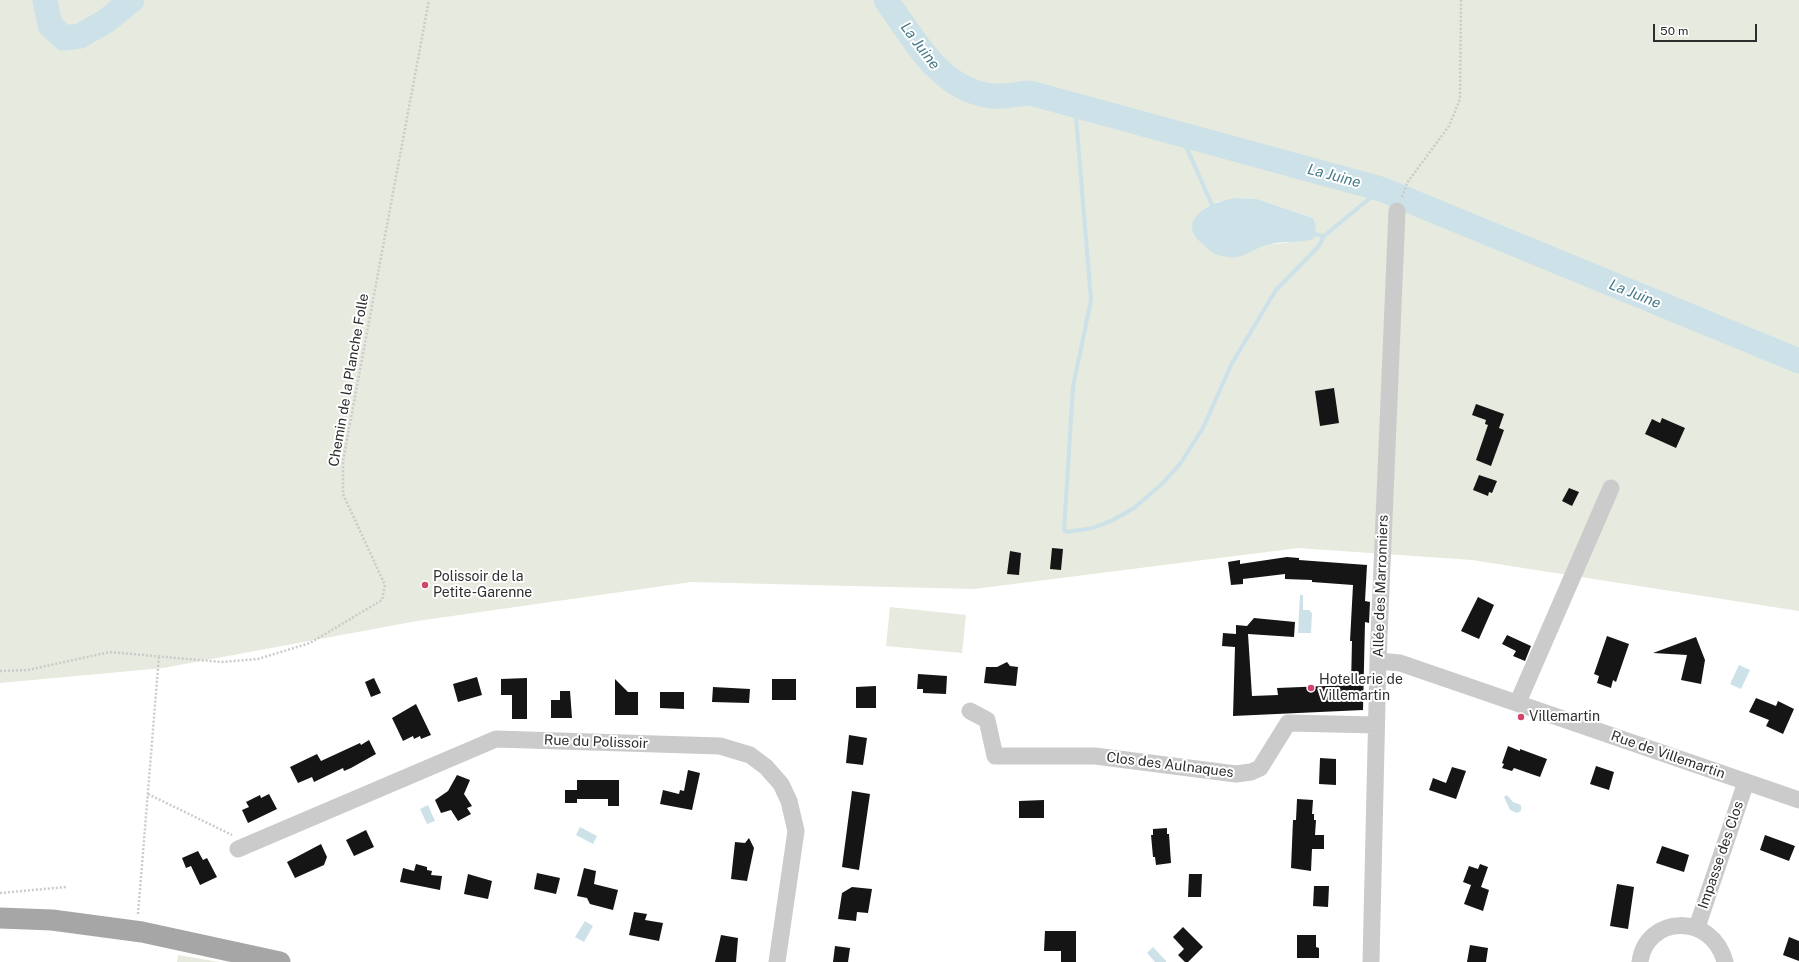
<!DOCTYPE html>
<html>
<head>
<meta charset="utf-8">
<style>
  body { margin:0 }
  #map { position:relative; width:1799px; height:962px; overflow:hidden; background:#fff; font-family:"Public Sans",sans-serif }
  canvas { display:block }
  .scale { position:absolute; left:1653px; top:24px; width:104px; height:18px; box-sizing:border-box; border:2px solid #2e2e2e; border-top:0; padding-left:5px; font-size:12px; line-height:14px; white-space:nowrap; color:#2e2e2e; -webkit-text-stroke:3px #fff; paint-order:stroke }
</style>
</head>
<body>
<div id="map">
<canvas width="1799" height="962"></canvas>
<div class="scale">50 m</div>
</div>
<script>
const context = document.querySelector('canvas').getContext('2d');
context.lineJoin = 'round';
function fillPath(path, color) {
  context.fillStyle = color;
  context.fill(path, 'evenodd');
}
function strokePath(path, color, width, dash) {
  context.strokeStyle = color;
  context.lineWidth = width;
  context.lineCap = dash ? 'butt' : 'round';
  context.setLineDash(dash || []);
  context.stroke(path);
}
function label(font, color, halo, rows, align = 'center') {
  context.font = font + ' "Public Sans",sans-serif';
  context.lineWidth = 4;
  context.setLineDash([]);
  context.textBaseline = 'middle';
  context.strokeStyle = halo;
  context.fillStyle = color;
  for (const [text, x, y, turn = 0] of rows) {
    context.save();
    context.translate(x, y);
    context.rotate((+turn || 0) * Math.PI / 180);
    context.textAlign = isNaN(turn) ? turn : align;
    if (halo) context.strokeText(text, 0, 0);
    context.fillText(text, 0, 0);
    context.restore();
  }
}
const green = new Path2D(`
  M0,0h1799v611l-327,-51 -174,-12 -324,41 -283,-7 -274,39 -254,47 -163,15zM1237,198l20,1 56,19 3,7 -2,8 -27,10 -16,1 -55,-42z
  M890,607l76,8 -4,38 -76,-7z
  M178,955l41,7h-42z`);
const water = new Path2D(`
  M1237,198l20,1 56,19 3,7 -2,14c-15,4 -29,2 -43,5 -21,4 -24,17 -49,12 -7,-1 -13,-6 -18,-11 -32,-25 9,-45 33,-47z
  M1300,595h3v15h6l3,3 -1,20h-13z
  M1739,665l11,5 -9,19 -11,-5z
  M1507,795l6,7 8,3v6l-4,2 -7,-3 -6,-13z
  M428,805l7,16 -8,3 -7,-15z
  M580,827l17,9 -4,8 -17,-9z
  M585,921l8,5 -9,16 -9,-5z
  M1153,947l13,14v1h-11l-8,-9z`);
const stream = new Path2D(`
  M1075,105l16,195 -18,87 -9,143 3,2 26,-4 20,-8 21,-12 29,-25 17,-19 23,-36 29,-65 44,-73 43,-44 5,-10 57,-47
  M1180,133l33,74
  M1308,233l16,3`);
const river = new Path2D(`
  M45,0l5,25 14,13 16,-2 26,-15 26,-21
  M886,0c28,39 54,91 107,96 12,1 25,-2 37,-3l351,96 418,172`);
const building = new Path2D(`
  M1334,388l5,35 -19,3 -5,-35z
  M1476,404l28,10 -5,14 5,2 -13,36 -15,-6 12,-35 -3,-1 1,-4 -14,-5z
  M1662,418l23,10 -9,20 -31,-14 7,-15 8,4z
  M1479,475l18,6 -5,12 -3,-1 -1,4 -15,-6z
  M1569,488l10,4 -7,14 -10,-5z
  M1052,548l11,1 -2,21 -11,-1z
  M1010,551l11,2 -2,22 -12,-1z
  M1287,557l12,1v2l68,5 -2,36 5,1 -1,21 -4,-1 -2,88 -130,6 2,-69 -13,-1 1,-13 13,1v-9l11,1 7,-8 41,4 -1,15 -46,-3 4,62 26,-1 -1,-7 74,-3 1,-44h-2l3,-56 -41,-3v-2l-27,-1v-5l-42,5v5l-12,1 -3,-23 12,-2v4z
  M1478,597l16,8 -15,34 -18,-8z
  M1507,635l24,11 -6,15 -12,-5 3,-5 -14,-7z
  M1607,636l22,8 -13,38 -3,-2 -2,8 -14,-5 2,-7 -5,-2z
  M1696,637l9,23 -4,24 -20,-4 6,-25 -34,-2z
  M1007,662l3,4 8,1 -2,19 -32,-3 2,-16h11z
  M918,674l29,2 -1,18 -23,-1v-4h-6z
  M477,677l5,18 -24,7 -5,-18z
  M374,678l7,15 -10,4 -6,-15z
  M527,678v41h-15v-24h-11v-16z
  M615,679l13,13h10v23h-23z
  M772,679h24v21h-24z
  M876,686v22h-20v-21z
  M713,687l37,2 -1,14 -37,-1z
  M560,691h10l2,27h-21v-18h9z
  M660,692h24v17l-24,-1z
  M1756,698l20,8 2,-5 16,8 -11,25 -17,-8 3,-6 -20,-8z
  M416,704l15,31 -10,4 -1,-3 -6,3 -1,-3 -10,5 -11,-23z
  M849,735l18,3 -4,27 -17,-2z
  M369,740l7,14 -25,14 -7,3 -1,-3 -29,14 -2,-5 -14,6 -8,-16 27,-13 4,7 39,-18 1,2z
  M1508,746l12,5v-2l27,10 -7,18 -26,-9 -2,3 -10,-3 2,-4 -2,-1z
  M1320,758l16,1v26l-17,-1z
  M1596,766l18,6 -5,18 -19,-6z
  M1452,767l14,4 -10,28 -27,-9 4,-12 13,5z
  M688,770l12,3 -8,37 -32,-6 3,-14 16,4 1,-4 4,1z
  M457,775l13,5 -6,14 8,12 -5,2 4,6 -13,7 -7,-11 -10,3 -6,-13 13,-9z
  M577,780h42v26h-11v-7h-31v4h-12v-13h12z
  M852,791l18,3 -11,76 -17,-3z
  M269,794l8,15 -29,14 -6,-13 7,-3 -3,-5 14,-7 1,3z
  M1297,799l16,1 -1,14h2v6h2l-1,15h9v14h-12l-1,22 -20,-3 2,-48h3z
  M1044,800v18h-25v-17z
  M1167,828v6h2l2,29 -15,2 -1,-8h-2l-2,-22h2v-6z
  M366,830l8,17 -20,9 -8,-16z
  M1765,835l30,11 -6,15 -29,-11z
  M749,838l5,10 -7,33 -16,-2 4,-37 10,1z
  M321,844l6,13 -3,8 -29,13 -8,-16z
  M1662,846l27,9 -5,17 -28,-9z
  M198,851l5,9 4,-2 10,19 -17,8 -9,-19 -5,2 -4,-10z
  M416,864l11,3v3l5,1 -1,4 11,1 -2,14 -40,-8 3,-14 11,3z
  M1480,864l8,3 -7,20 8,3 -6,21 -19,-7 7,-19 -8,-3 6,-16 9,3z
  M584,868l12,3 -2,13 24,6 -5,20 -23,-6 -3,-6 -10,-2z
  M537,873l23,5 -4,16 -22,-5z
  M468,874l24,7 -4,18 -24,-5z
  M1189,874h13l-1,23h-13z
  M1617,884l17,3 -6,42 -18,-3z
  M1314,886h15l-1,21 -15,-1z
  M852,887l20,2 -4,24 -11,-1 -1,9 -18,-2 4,-26z
  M634,912l13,2 -2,6 18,3 -4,18 -30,-6z
  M1183,927l20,20 -15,15h-3l-7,-7 6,-6 -11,-12z
  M1045,931h31v31h-15v-11h-17z
  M721,935l17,3 -2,24h-21z
  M1297,935h19v12l3,1v10h-22z
  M1789,937l10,4v20l-16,-6z
  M1470,945l18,3 -2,14h-19z
  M835,946l15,2 -2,14h-15z`);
const path = new Path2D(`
  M1402,197l5,-14 42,-57 11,-27 1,-99
  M0,671l28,-1 82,-18 111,10 37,-3 52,-16 72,-43 3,-15 -42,-91v-33l86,-461
  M148,794l84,41
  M0,893l66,-6
  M138,914l21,-258`);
const minor = new Path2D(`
  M1378,661l22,2 399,137
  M1518,702l93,-214
  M970,711l17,9 8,36h100l141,18 15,-2 9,-4 28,-45 88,2
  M238,849l258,-110 224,7 30,9 16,12 15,17 8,17 7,30 -19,131
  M1697,927l49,-145
  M1371,962l7,-301 19,-450
  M1640,962c6,-47 72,-50 85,0`);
const major = new Path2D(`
  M0,918l52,2 90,12 138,30`);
const markers = [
  [425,585,4,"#d1456a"],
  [1311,688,4,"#d1456a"],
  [1521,717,4,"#d1456a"]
];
const streetNames = [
  ["Chemin de la Planche Folle",349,380,-80],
  ["Allée des Marronniers",1381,586,-88],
  ["Rue du Polissoir",596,742,2],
  ["Rue de Villemartin",1668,755,19],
  ["Clos des Aulnaques",1170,765,7],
  ["Impasse des Clos",1721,855,-71]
];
const poiNames = [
  ["Polissoir de la",433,577],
  ["Petite-Garenne",433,593],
  ["Hotellerie de",1319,680],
  ["Villemartin",1319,696],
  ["Villemartin",1529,717]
];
const waterNames = [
  ["La Juine",920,46,53],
  ["La Juine",1334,176,15],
  ["La Juine",1635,294,22]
];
fillPath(green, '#e7eade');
fillPath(water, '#cce2e8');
strokePath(stream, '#cce2e8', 4);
strokePath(river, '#cce2e8', 25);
fillPath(building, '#151515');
strokePath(path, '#cbcbcb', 2.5, [2, 2]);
strokePath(minor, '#cbcbcb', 17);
strokePath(major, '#a6a6a6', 21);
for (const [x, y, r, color] of markers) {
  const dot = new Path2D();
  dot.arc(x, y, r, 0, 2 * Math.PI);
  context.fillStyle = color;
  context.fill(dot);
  strokePath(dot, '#fff', 1.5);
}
label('14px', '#2e2e2e', '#fff', streetNames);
label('14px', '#2e2e2e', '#fff', poiNames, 'left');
label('italic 15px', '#467a87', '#fff', waterNames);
</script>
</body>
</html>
